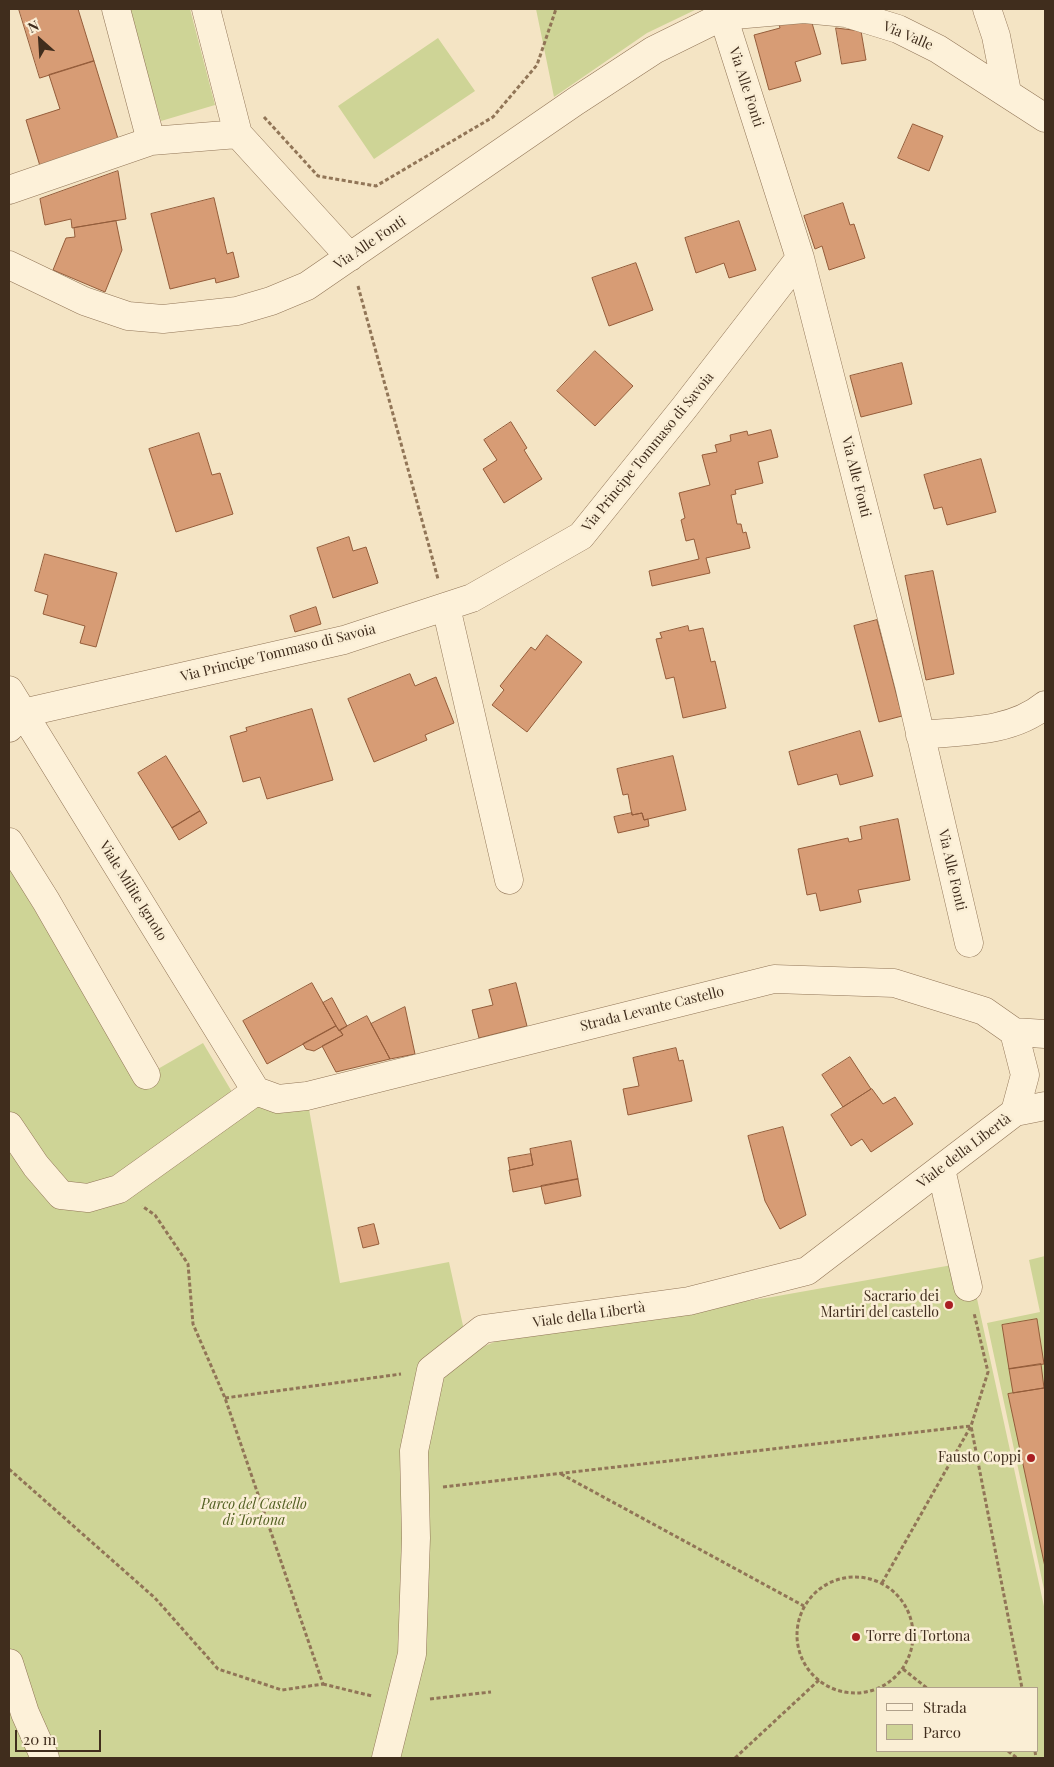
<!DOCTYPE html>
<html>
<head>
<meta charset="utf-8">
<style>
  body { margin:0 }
  #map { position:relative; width:1054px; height:1767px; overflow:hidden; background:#f4e4c4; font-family:"Playfair Display",serif }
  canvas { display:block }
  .frame { position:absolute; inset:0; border:10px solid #402d1d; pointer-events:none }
  .legend { position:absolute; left:876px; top:1687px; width:162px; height:65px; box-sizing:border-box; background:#faeed5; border:1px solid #b0a18b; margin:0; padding:6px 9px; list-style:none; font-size:15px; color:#402d1d }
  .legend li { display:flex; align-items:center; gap:10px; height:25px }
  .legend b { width:25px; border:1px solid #b0a18b }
  .north { position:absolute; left:15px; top:15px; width:50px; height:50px; -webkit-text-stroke:4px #faeed5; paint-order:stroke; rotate:334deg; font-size:14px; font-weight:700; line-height:20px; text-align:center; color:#402d1d }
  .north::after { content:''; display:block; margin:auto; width:18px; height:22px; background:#402d1d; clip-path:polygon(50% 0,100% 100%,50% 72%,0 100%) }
  .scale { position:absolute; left:15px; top:1730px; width:86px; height:22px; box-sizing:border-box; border:2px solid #402d1d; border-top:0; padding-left:6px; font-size:15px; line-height:18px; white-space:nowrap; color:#402d1d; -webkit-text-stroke:4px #faeed5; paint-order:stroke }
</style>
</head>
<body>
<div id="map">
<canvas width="1054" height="1767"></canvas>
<div class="frame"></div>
<ul class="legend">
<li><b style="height:6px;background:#fdf1d9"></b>Strada</li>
<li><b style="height:14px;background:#ced496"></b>Parco</li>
</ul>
<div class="north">N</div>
<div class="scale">20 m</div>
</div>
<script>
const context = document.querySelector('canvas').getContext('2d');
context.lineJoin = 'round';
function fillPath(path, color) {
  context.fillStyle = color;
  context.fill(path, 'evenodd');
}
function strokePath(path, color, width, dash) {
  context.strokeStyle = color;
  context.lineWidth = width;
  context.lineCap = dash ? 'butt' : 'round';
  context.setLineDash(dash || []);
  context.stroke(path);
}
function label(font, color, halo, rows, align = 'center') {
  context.font = font + ' "Playfair Display",serif';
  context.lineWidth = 5;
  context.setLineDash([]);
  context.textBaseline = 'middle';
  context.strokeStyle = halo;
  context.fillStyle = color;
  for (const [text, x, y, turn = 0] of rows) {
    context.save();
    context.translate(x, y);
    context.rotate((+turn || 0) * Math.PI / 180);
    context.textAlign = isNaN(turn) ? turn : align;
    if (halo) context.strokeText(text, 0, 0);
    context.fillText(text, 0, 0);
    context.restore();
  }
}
const green = new Path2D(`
  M128,9h62l25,96 -54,16z
  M536,9h161l-50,24 -93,64z
  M438,38l37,53 -101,68 -36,-53z
  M9,867l128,214 66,-38 29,49 77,17 31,174 109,-21 20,91 32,-14 271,-42 197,-35 76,349v147h-1036zM878,1688h160v63h-160z
  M1045,1256v338l-58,-271 53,-11 -11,-52z`);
const building = new Path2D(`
  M19,9h59l16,52 -54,17z
  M812,23l9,31 -26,8 6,19 -32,9 -15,-55 26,-7 -1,-4z
  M836,28l25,3 5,29 -24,4z
  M94,61l25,81 -79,24 -14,-46 34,-11 -11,-34z
  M913,124l30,12 -14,35 -31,-13z
  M118,171l8,48 -54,9 -1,-9 -26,6 -5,-26z
  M214,198l13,56 6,-2 6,25 -23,6 -1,-5 -45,11 -19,-75z
  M843,203l7,22 4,-1 11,34 -36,12 -7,-24 -7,3 -11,-33z
  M116,221l6,29 -17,42 -52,-22 13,-32 9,-1 -1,-9z
  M739,221l17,49 -27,8 -5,-15 -28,10 -11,-35z
  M636,263l17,47 -44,16 -17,-48z
  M595,351l38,35 -38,40 -38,-35z
  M902,363l10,41 -51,13 -11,-41z
  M511,422l16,26 -3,2 18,29 -38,24 -21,-34 14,-9 -13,-20z
  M771,430l7,27 -20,5 5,21 -28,7 1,4 -5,1 6,29h4l2,9 3,-1 4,16 -44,10 4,15 -58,13 -3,-15 50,-12 -5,-20 -8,2 -5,-21 4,-2 -6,-25 31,-8 -8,-30 15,-3 -2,-7 16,-4 -1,-6 17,-4 1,4z
  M199,433l13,42 8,-2 13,41 -57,18 -27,-83z
  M981,459l15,53 -49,13 -5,-18 -8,2 -10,-34z
  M349,537l4,14 13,-4 12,36 -45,15 -16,-50z
  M45,554l72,19 -21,74 -16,-4 5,-17 -42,-12 5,-19 -13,-4z
  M933,571l21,103 -28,6 -21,-104z
  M316,607l5,17 -26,8 -5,-16z
  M877,620l25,96 -23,6 -25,-96z
  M688,626l1,5 14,-3 8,34 4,-1 11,47 -43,10 -9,-41 -8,2 -10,-40 6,-1 -2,-5z
  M547,635l35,27 -55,70 -35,-27 12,-15 -4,-4 31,-39 4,3z
  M410,674l5,12 21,-9 18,46 -29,12 2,5 -53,22 -26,-63z
  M312,709l21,71 -66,19 -7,-22 -17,5 -13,-46 17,-5 -1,-3z
  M860,731l13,45 -33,9 -3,-11 -39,11 -9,-33z
  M166,756l34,55 -28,17 -34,-55z
  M673,756l13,54 -42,10 -2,-7 -10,2 -4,-21 -5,1 -6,-26z
  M200,811l7,12 -28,17 -7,-12z
  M632,813v2l10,-2 2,7 4,-1 1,7 -31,7 -4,-16z
  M898,819l12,61 -52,10 3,12 -41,9 -4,-18 -9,2 -9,-46 50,-11 1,4 13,-3 -2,-12z
  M312,983l24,43 -69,38 -24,-43z
  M516,983l11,43 -48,12 -7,-28 21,-5 -4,-15z
  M332,998l15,28 -8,5 -16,-28z
  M405,1007l10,47 -25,5 -19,-35z
  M367,1016l23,43 -54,13 -14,-26 21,-11 -3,-5z
  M336,1026l7,9 -29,16 -8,-2 -3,-5z
  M676,1048l3,13 4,-1 9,41 -64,14 -5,-26 16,-3 -6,-28z
  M850,1057l21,32 -28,18 -21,-32z
  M872,1089l11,15 12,-7 18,27 -42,28 -9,-13 -11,7 -20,-31z
  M783,1127l23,88 -26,14 -15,-28 -17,-65z
  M571,1141l7,38 -65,13 -4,-22 24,-5 -3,-16z
  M531,1154l2,11 -23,5 -2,-12z
  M578,1179l3,17 -36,8 -4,-18z
  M374,1224l5,20 -16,4 -5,-20z
  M1037,1319l7,45 -35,5 -7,-44z
  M1041,1364l3,24 -31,5 -4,-24z
  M1044,1388h1v179l-37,-173z`);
const path = new Path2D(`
  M264,117l54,59 58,10 117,-69 44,-52 19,-56
  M358,286l80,293
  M225,1398l176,-24
  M9,1469l146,129 63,71 64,21 41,-6 -98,-286 -32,-74 -5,-60 -33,-49 -13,-9
  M561,1474l243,132
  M443,1487l528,-61 17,-54 -14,-59
  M797 1635a58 58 0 1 1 116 0a58 58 0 1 1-116 0Z
  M882,1583l89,-157 51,262
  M903,1669l24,19
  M323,1684l49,12
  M430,1699l61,-7
  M1008,1751l9,7
  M1035,1751l1,7
  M735,1758l84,-78`);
const minor = new Path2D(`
  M116,9l35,132
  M206,9l32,125 112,123
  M987,9l9,27 11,56
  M723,16l77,242 109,427 60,258
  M9,190l142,-49 87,-7
  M9,265l75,36 44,15 35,3 74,-8 34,-10 36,-15 269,-185 78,-51 69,-34 81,-7 42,4 52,16 40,20 107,69
  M446,607l63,273
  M9,690l247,401
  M9,728l14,-15 321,-73 128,-42 109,-62 103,-128 116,-150
  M920,735c42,-4 91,-2 125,-30
  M9,842l37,59 100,174
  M256,1091l22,8 29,-3 467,-117 120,4 90,28 30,21 31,2
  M1015,1112l30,-6
  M9,1126l27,40 25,29 27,3 31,-9 137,-98
  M941,1169l27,118
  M9,1663l16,50 20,45
  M386,1758l26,-104 4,-116 -2,-87 17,-81 52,-41 206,-28 118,-30 208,-159 10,-37 -11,-43`);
const markers = [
  [949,1305,5,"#a91f23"],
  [1031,1458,5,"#a91f23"],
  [856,1637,5,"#a91f23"]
];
const streetNames = [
  ["Via Valle",908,36,23],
  ["Via Alle Fonti",746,87,72],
  ["Via Alle Fonti",370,243,-34],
  ["Via Principe Tommaso di Savoia",648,452,-51],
  ["Via Alle Fonti",856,477,76],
  ["Via Principe Tommaso di Savoia",278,653,-14],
  ["Via Alle Fonti",952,870,77],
  ["Viale Milite Ignoto",133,891,58],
  ["Strada Levante Castello",652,1009,-14],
  ["Viale della Libertà",964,1151,-37],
  ["Viale della Libertà",589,1315,-8]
];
const poiNames = [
  ["Sacrario dei",939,1297],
  ["Martiri del castello",939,1313],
  ["Fausto Coppi",1021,1458],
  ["Torre di Tortona",866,1637,"left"]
];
const parkNames = [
  ["Parco del Castello",254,1505],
  ["di Tortona",254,1521]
];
fillPath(green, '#ced496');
fillPath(building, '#d79c75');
strokePath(building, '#945c3a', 1);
strokePath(minor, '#917557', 29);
strokePath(path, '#917557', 3, [4, 2.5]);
strokePath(minor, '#fdf1d9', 28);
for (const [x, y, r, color] of markers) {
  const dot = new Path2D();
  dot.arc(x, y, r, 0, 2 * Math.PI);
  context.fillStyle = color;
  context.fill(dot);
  strokePath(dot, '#faeed5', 2);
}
label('14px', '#402d1d', '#faeed5', streetNames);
label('14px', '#402d1d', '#faeed5', poiNames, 'right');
label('italic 14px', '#515f21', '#faeed5', parkNames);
</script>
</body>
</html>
